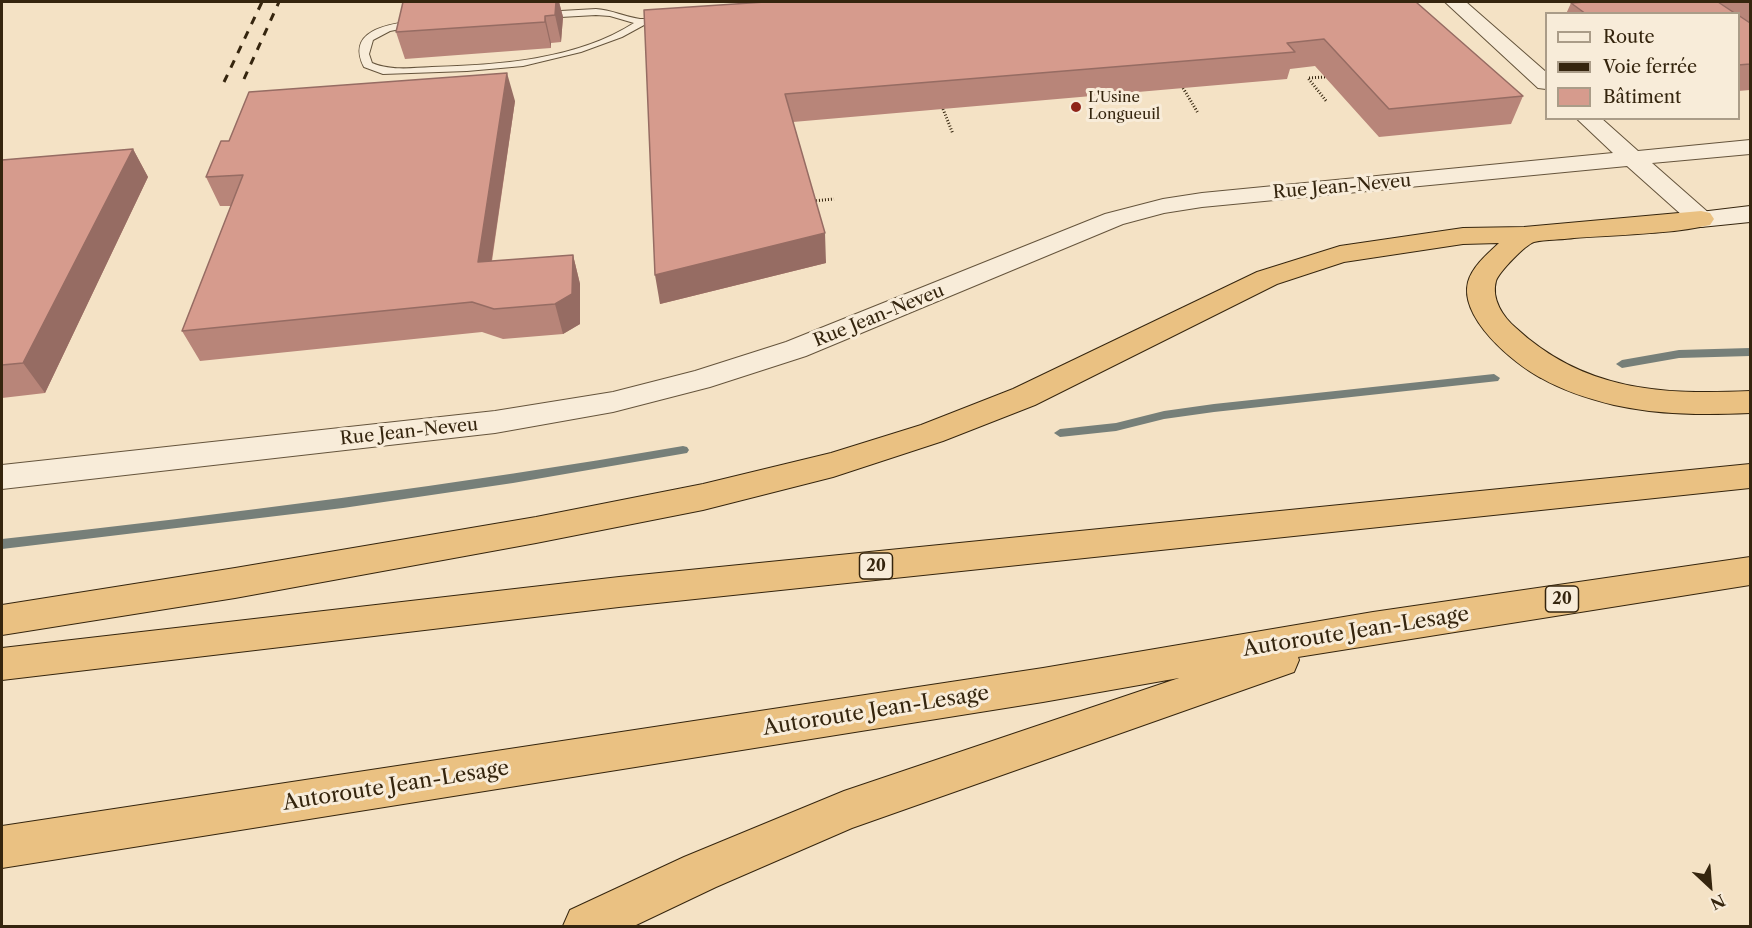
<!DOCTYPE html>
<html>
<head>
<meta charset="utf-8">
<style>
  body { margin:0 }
  #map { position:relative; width:1752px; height:928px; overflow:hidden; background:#f4e2c5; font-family:"Libre Caslon Text",serif }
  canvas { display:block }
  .frame { position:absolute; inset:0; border:3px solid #35250e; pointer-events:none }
  .legend { position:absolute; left:1545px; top:12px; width:195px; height:108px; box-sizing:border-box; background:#f8ecd9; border:2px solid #aa9c88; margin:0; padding:8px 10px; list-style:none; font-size:18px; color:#35250e }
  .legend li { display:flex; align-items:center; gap:12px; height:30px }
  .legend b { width:30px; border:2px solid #aa9c88 }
  .north { position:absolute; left:1680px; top:856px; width:60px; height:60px; -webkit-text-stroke:4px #f8ecd9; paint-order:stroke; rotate:154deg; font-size:16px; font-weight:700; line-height:24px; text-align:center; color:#35250e }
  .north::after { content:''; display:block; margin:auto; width:21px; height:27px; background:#35250e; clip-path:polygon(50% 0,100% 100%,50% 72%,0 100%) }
</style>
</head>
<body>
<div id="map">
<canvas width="1752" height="928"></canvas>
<div class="frame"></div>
<ul class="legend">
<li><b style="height:8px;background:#f8ecd9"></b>Route</li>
<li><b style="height:8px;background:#35250e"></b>Voie ferrée</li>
<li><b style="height:16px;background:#d69b8d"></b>Bâtiment</li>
</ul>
<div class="north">N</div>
</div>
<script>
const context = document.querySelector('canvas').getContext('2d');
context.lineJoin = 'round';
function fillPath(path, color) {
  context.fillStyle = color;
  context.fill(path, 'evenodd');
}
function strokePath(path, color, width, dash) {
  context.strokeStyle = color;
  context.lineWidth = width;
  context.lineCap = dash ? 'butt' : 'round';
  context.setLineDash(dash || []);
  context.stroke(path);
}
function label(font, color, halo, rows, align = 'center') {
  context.font = font + ' "Libre Caslon Text",serif';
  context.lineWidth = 6;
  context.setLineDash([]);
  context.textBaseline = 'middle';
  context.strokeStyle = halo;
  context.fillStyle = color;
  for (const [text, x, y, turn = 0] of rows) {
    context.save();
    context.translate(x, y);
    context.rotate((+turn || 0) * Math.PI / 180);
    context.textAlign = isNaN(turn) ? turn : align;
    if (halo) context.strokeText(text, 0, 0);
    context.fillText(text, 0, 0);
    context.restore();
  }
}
const stream = new Path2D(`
  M1750,348v8l-71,2 -57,10 -6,-4 6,-4 57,-10z
  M1494,374l6,4 -2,3 -284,31 -50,7 -48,12 -56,6 -6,-4 6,-4 56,-6 48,-12 50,-7z
  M683,446l4,1 2,3 -2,3 -174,30 -170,25 -341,41v-10c228,-25 455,-54 681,-93z`);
const path = new Path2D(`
  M1325,77l-17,1 19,24
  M1183,88l15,25
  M943,109l10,25
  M813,201l21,-2`);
const lane = new Path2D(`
  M596,9c16,1 29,8 44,10 10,1 21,-5 30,1l-5,3 -21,2 -22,12 -41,15 -58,14 -56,5 -84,3 -19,-7c-19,-38 27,-43 54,-47l3,1v4l-31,6 -17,9 -4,14 3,9c19,8 40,5 60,4 66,-2 144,-7 202,-44l-24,-7 -14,-1 -53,3 -5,-3 5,-3z`);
const street = new Path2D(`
  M1445,2h21l80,70v17l-8,-1z
  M1576,118h25l37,33 112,-11v14l-98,9 58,51 4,5 -4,5 -9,3 -9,-3 -65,-58 -425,41 -38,6 -41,11 -317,132 -96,31 -97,25 -118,21 -493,56v-24l493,-54 118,-19 82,-21 91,-29 319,-128 58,-15 39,-6 411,-40z`);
const secondary = new Path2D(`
  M1750,206v16l-49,5 -9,-2 -4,-6 4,-6z`);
const highway = new Path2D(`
  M1701,211l9,2 4,6 -4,6c-39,9 -94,10 -136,13 -12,2 -28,1 -40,4 -9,3 -35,30 -38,39 -5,18 7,36 20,47 68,63 146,67 234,63v22c-46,2 -91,2 -136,-8 -25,-6 -50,-14 -73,-27 -28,-15 -82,-60 -73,-96 4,-15 19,-28 31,-39l-36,1 -119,18 -67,22 -242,121 -92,36 -110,36 -130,33 -167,33 -301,55 -233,37v-30l233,-37 301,-51 167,-33 128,-31 90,-28 92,-36 244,-117 83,-26 123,-18 61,-1z
  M1750,464v24l-1131,119 -617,73v-32l617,-71z
  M1750,557v28l-452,72 1,3 -5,12 -442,156 -136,59 -82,39h-71l7,-16 114,-53 160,-66 335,-113 -136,24 -1041,166v-42l1041,-158 330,-56z`);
const rail = new Path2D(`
  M244,79l35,-77
  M224,82l38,-80`);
const wall = new Path2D(`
  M559,2l4,15 -2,25 -10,1v5l-146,11 -9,-27z
  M1416,2l107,94 -12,28 -132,13 -64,-71 -25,3 -3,10 -494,43 33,141 -166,41 -16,-294z
  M1585,2h165v88l-12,1v-77h-172l5,-11z
  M515,101l-23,160 81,-6 7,29v40l-17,10 -60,5 -21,-7 -282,29 -18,-30 49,-125h-11l-14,-29 23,-36z
  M133,149l15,28 -103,216 -43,5v-238z`);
const shadedWall = new Path2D(`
  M556,2h3l4,15 -2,25 -6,-27z
  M545,16l6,27v5l-6,-26z
  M507,73l8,28 -28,190 -9,-29z
  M133,149l15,28 -103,216 -22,-30z
  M825,233l1,30 -166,41 -5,-29z
  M573,255l7,29v40l-17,10 -8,-30z`);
const building = new Path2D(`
  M403,2h153l-1,13 -10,1v6l-149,10z
  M765,2h651l107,94 -134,13 -65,-70 -37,4 8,9 -510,42 40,139 -170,42 -11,-265z
  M1585,2h133l18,12h-150l-15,-11z
  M1738,15l12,8v41l-12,1z
  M507,73l-29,189 95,-7 -1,39 -17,10 -61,5 -22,-7 -290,29 61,-156 -37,2 15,-36h8l20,-49z
  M133,149l-110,214 -21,2v-205z`);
const markers = [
  [1076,107,6,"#8f2418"]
];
const farPoinames = [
  ["L'Usine",1088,98],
  ["Longueuil",1088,115]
];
const shields = [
  [876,566,33],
  [1562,599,33]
];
const shieldNames = [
  ["20",876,566],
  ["20",1562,599]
];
const streetNames = [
  ["Rue Jean-Neveu",1342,187,-5],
  ["Rue Jean-Neveu",879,316,-22],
  ["Rue Jean-Neveu",409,432,-6]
];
const nearStreetnames = [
  ["Autoroute Jean-Lesage",1356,632,-9],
  ["Autoroute Jean-Lesage",876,711,-9],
  ["Autoroute Jean-Lesage",396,786,-9]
];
fillPath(stream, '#767f79');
strokePath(lane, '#65543c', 2);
strokePath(street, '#65543c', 2);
strokePath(secondary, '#35250e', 2);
strokePath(highway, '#35250e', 2);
strokePath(path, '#35250e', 3, [1, 2]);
fillPath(lane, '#f8ecd9');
fillPath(street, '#f8ecd9');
fillPath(secondary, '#f8ecd9');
fillPath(highway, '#eac182');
strokePath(rail, '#35250e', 3, [8, 8]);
fillPath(wall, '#b88579');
fillPath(shadedWall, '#966c63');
fillPath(building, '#d69b8d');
strokePath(building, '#966c63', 1.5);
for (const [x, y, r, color] of markers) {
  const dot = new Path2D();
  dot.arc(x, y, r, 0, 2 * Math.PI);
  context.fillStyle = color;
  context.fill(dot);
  strokePath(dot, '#f8ecd9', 2);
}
label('15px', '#35250e', '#f8ecd9', farPoinames, 'left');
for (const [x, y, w] of shields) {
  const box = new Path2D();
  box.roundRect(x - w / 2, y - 13, w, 26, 4.5);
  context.fillStyle = '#f8ecd9';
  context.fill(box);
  strokePath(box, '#35250e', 1.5);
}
label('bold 16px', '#35250e', null, shieldNames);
label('18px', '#35250e', '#f8ecd9', streetNames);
label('21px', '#35250e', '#f8ecd9', nearStreetnames);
</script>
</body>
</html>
